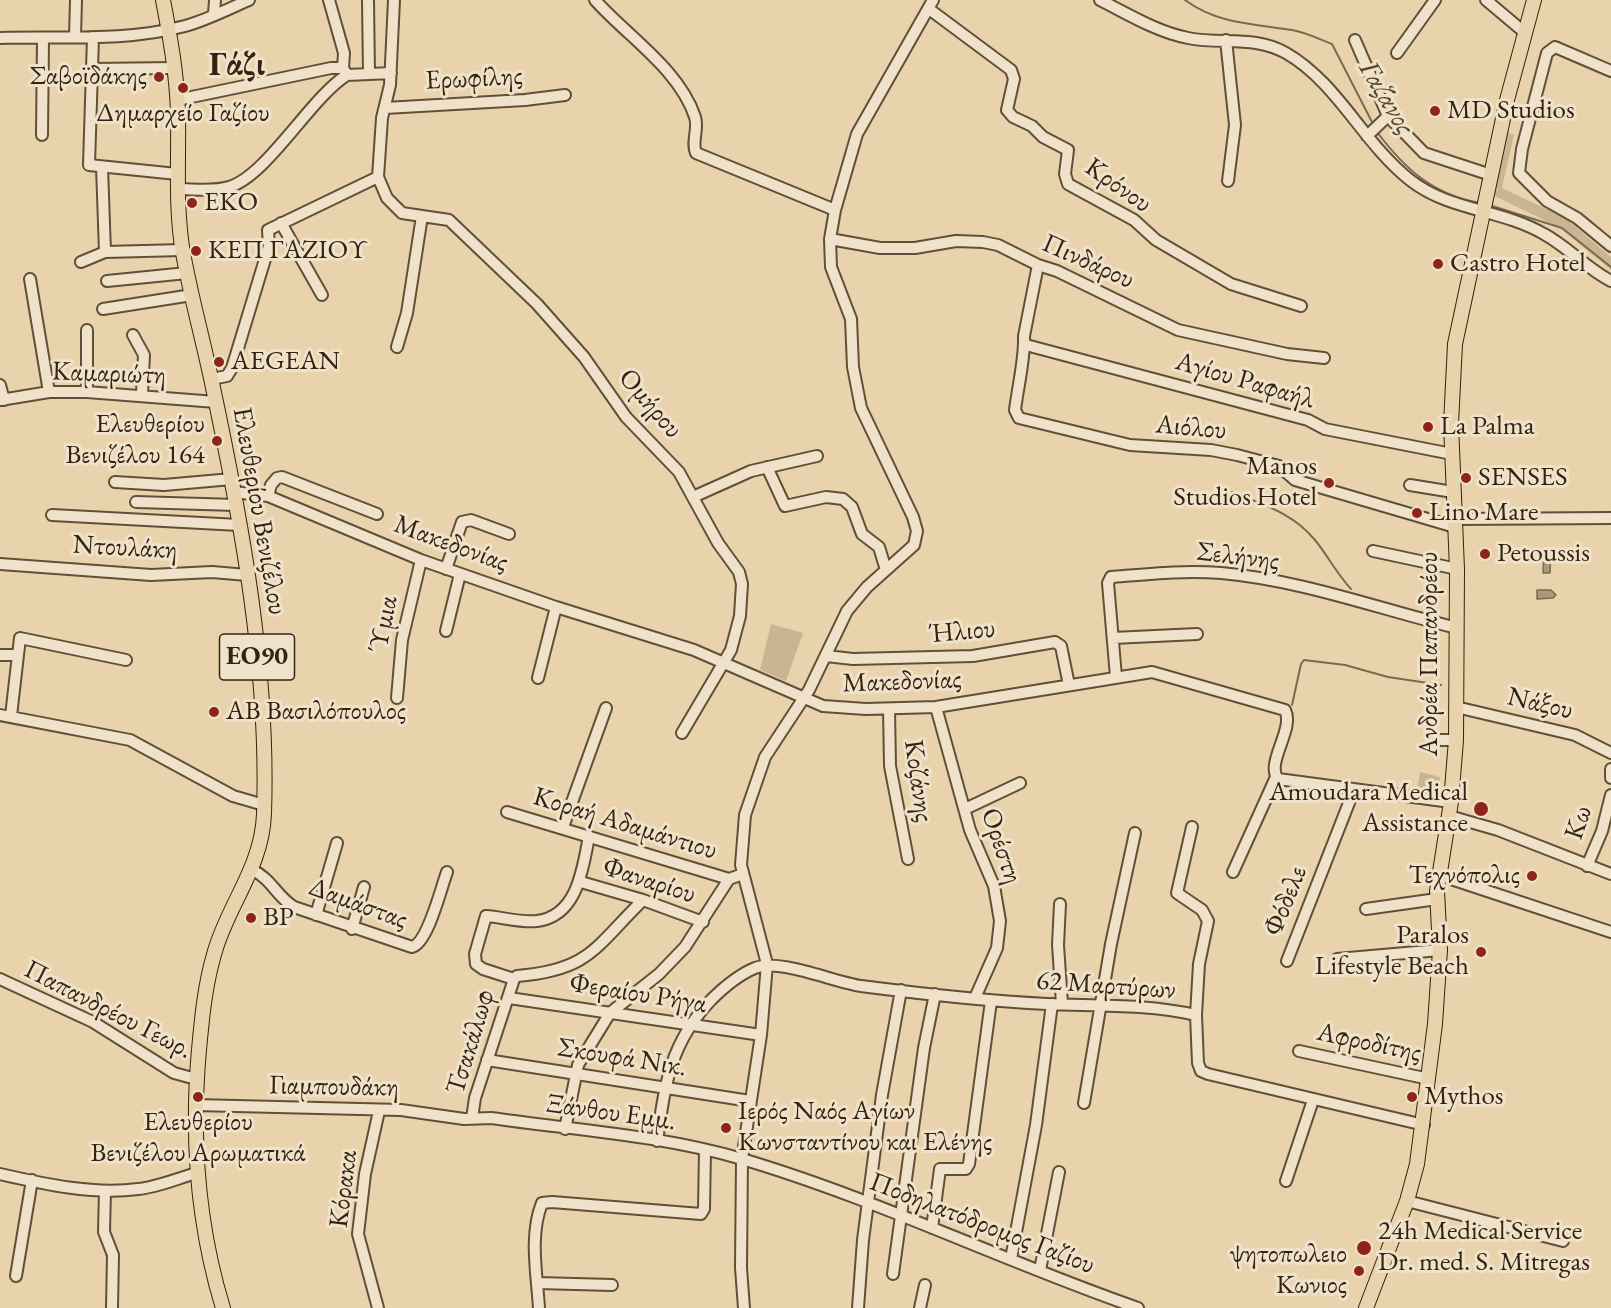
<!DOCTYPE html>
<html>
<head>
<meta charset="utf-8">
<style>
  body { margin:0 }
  canvas { display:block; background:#e8d3ad }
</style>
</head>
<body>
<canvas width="1611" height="1308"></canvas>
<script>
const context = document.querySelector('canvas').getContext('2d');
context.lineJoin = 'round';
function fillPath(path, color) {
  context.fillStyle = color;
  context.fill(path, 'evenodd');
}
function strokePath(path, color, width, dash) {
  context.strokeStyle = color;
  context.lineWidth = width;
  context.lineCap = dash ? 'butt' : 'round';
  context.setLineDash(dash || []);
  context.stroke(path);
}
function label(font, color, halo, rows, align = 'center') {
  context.font = font + ' "EB Garamond",serif';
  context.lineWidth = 6;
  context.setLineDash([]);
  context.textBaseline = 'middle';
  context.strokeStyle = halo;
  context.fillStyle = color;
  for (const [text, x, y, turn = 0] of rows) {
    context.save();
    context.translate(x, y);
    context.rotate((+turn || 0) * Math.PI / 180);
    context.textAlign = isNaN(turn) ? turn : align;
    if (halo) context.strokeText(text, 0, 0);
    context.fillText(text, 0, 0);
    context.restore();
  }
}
const green = new Path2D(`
  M1504,131l10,4 -12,53 63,30 46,39v13l-51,-42 -69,-34z
  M771,624l32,9 -17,48 -26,-11z
  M1420,772l20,5 -1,21 -23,-2z`);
const water = new Path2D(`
  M1544,551h7l-1,22h-7z
  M1537,590h14l5,5 -3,3 -16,1z`);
const stream = new Path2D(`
  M1185,0c32,24 69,24 107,30 13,2 27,9 40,14l41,80
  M1377,132c28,37 56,63 103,71
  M1489,205l73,23 49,39
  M1232,492c32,13 61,21 83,48 13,16 22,34 36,49
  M1292,705l9,-41 3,-4 41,5 43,12 53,8`);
const minor = new Path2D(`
  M329,0l15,53 -1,15
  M368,0l1,73
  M394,0l-4,85 -8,33 -4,59 9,21 15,15 47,7 88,84 47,53 42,60 53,55 39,71 21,29 3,12 -2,32 -9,34 -49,83
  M595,0c32,36 84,69 100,117 4,12 -4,25 1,36l139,57
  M1100,0c28,14 57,32 88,38 34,7 66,-3 98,15 52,30 77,90 124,127 39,31 91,29 134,54 24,13 42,34 67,47
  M1486,0l38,32
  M929,9l82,61 3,9 -7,31 6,7 19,9 11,11 25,13 -3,24 3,10 66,36 22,20 75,44 70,22
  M214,14l1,-14
  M75,37l1,-37
  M93,37l-4,128 88,9
  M0,38c61,-2 125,4 185,-12 22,-6 43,-17 64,-26
  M1226,40l9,85 -7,56
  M1355,40l33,76 36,37 67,22
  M1397,53l38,-53
  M92,69l83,-1
  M1611,71l-56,-24 -8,6 -25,96 -3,24 28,28 30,17 34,28
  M347,75l44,-2
  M177,100l154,-32h12l4,7
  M385,108l140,-8 40,-5
  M42,135l1,-97
  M1367,136l21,-20
  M102,167l3,85
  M177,189c17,0 36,3 52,-2 38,-11 82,-90 118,-112
  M281,223l41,72
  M830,239l50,9h35l41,-7 27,1 15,3 40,20 19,6 121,59 109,24 37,4
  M81,262l24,-10 78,-2
  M1038,265l-14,71c1,22 -6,50 -9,74l4,8 111,27 81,5 26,5 42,11 16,14 160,47
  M30,279l19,113
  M107,281l80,-8
  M103,309l89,-14
  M87,330v62
  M133,335l11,20 -2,39
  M1026,345l282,75 17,9 127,25
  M397,347l10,-34 15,-97
  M212,379l15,-3 5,-8 37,-122 -1,-16 110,-53
  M0,385l4,15
  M0,400l49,-8h38l129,10
  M767,467l18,39 41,-9 17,2 9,8 10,27 17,13 7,23
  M115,482l49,3 68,-6
  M1410,485l43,7
  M234,492l34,4 153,64 135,47 138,43 129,56 43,3 70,-2 216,-35 133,38c10,19 -20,53 -7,69l173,23
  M268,496l3,-11 6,-7 5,-1 95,37
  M693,497l58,-26 66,-15
  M136,502l100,3
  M52,515l187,10
  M1455,519l156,-1
  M1373,551l84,18
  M0,564l151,11 61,-3 35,3
  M446,569l16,-47 9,-2 38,14
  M446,631l14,-57
  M1113,638l84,-4
  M0,655h18l2,-17 106,22
  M826,656l27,3 120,-3 82,-14 6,4 8,39
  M1116,677l-8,-94 3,-6c37,-3 73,-7 110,-4 80,7 158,36 236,55
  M538,678l18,-71
  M397,698l5,-58 19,-80
  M936,707l34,123 24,56 6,35 -3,27 -22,50
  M1456,707l119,28 36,18
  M889,709l1,57 18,93
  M0,715l130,25 103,56 31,9
  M11,716l7,-61
  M1441,740h15
  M1611,769v9
  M965,809l55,-26
  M507,812l222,67
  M1449,816l49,14 113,44
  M563,827l43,-119
  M1192,827l-15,66 25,17 6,11 -9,43 -3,51
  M1587,866l15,-35 9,-36
  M252,870c19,8 25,27 42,37l118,40c16,-4 29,-59 35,-75
  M1233,872l43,-95
  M1439,875l172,57
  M581,882l62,18 60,22
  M1060,904l-2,41 4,59
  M1366,909l71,-10
  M316,915l21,-72
  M352,929l12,-42
  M1337,959l103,-9
  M1287,961l67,-171
  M0,979l93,43 81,51 22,6
  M514,979l-31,-10 -7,-5 -1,-10 11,-38c16,1 35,7 51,5 41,-5 46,-54 52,-85
  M514,979l3,-3c73,-6 78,-29 126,-76
  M509,998l252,37
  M1299,1051l130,28
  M487,1060l263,41
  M1084,1103l27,-159 24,-111
  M195,1105l206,5 63,9 27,-1c83,12 170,17 251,41 135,40 263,103 396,149
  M472,1118l3,-20 39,-119
  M565,1129l13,-64 32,-52 49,-39 26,-27 44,-68 14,-5
  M657,1141c8,-57 13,-98 54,-141 13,-13 27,-25 44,-32 25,-10 78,14 106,18 62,8 124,15 186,18 50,2 101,0 149,11l2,48 3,8 7,3 216,51
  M0,1174c44,10 93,21 138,15 20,-2 40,-11 59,-16
  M1286,1181l27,-81
  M105,1191l-1,41 9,23 -1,53
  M1407,1201l156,40
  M932,1228l8,-59h26l3,-5 22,-163
  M1011,1259l25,-134 16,-121
  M1040,1270l19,-98
  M893,1274l31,-226 11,-54
  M16,1276l16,-96
  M538,1283l74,2
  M378,1308l-20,-74 7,-60 14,-63
  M539,1308c-2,-33 -10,-73 3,-105l10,-1 149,12 3,-5 1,-59
  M744,1308l-3,-40 1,-109 19,-124 6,-71 -26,-99 4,-50 20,-58 44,-67 38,-79 20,-24 47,-42 3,-14 -4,-14 -52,-109 -8,-41 -2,-48 -20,-52 -1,-28 5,-29 22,-76 76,-134
  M858,1308l5,-68 19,-145 19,-105
  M920,1308l5,-23`);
const major = new Path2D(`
  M163,0c7,37 14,74 15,113 1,47 -3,93 5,140 8,44 20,87 29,130 30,141 57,287 52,431 -2,53 -35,89 -49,137 -10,33 -13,66 -16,99 -8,89 -2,173 24,258
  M1366,1308l41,-107 10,-37 18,-140 5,-74 -3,-59 14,-89 5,-62 1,-171 -6,-145 4,-80 52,-244 27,-100`);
const markers = [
  [159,77,6,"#8f2418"],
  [183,88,6,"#8f2418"],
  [1435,111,6,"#8f2418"],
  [192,203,6,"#8f2418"],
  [196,251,6,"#8f2418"],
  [1438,264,6,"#8f2418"],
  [219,362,6,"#8f2418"],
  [1428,427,6,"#8f2418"],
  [217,441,6,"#8f2418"],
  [1466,478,6,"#8f2418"],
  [1329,483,6,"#8f2418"],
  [1417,513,6,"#8f2418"],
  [1485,554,6,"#8f2418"],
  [214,712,6,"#8f2418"],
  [1481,809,8,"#8f2418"],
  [1532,876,6,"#8f2418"],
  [251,918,6,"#8f2418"],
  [1481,952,6,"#8f2418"],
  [198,1097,6,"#8f2418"],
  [1412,1097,6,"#8f2418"],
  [726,1128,6,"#8f2418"],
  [1364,1248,8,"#8f2418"],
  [1359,1271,6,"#8f2418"]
];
const shields = [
  [257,657,75]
];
const shieldNames = [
  ["ΕΟ90",257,657]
];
const poiNames = [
  ["Σαβοϊδάκης",147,77,"right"],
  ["MD Studios",1447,111],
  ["Δημαρχείο Γαζίου",183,114,"center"],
  ["EKO",204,203],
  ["ΚΕΠ ΓΑΖΙΟΥ",208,251],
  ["Castro Hotel",1450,264],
  ["AEGEAN",231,362],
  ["Ελευθερίου",205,425,"right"],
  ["Βενιζέλου 164",205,456,"right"],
  ["La Palma",1440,427],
  ["Manos",1317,467,"right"],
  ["Studios Hotel",1317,498,"right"],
  ["SENSES",1478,478],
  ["Lino Mare",1429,513],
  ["Petoussis",1497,554],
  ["ΑΒ Βασιλόπουλος",226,712],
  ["Amoudara Medical",1468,793,"right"],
  ["Assistance",1468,824,"right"],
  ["Τεχνόπολις",1520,876,"right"],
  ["BP",263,918],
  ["Paralos",1469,936,"right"],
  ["Lifestyle Beach",1469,967,"right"],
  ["Mythos",1424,1097],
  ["Ιερός Ναός Αγίων",738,1112],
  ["Κωνσταντίνου και Ελένης",738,1143],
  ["Ελευθερίου",198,1123,"center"],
  ["Βενιζέλου Αρωματικά",198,1154,"center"],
  ["24h Medical Service",1378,1232],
  ["Dr. med. S. Mitregas",1378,1263],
  ["ψητοπωλειο",1347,1255,"right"],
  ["Κωνιος",1347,1286,"right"]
];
const streetNames = [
  ["Ερωφίλης",474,79,-3],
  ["Κρόνου",1118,186,35],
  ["Πινδάρου",1088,262,24],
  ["Καμαριώτη",109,374,2],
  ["Αγίου Ραφαήλ",1245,381,16],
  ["Ομήρου",650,404,49],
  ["Αιόλου",1191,428,5],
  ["Ελευθερίου Βενιζέλου",259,511,80],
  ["Μακεδονίας",451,544,20],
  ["Ντουλάκη",125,548,3],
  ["Σελήνης",1238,557,7],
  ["Ύμια",384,624,-79],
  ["Ήλιου",962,632,-5],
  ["Ανδρέα Παπανδρέου",1430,654,-90],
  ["Μακεδονίας",902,682,-2],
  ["Νάξου",1540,704,13],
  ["Κοζάνης",918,781,82],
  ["Κω",1579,823,-71],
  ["Κοραή Αδαμάντιου",625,824,17],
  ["Ορέστη",1001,846,71],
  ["Φαναρίου",649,881,18],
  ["Φόδελε",1286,901,-68],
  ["Δαμάστας",358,904,20],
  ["62 Μαρτύρων",1106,986,4],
  ["Φεραίου Ρήγα",638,994,9],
  ["Παπανδρέου Γεωρ.",108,1010,27],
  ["Τσακάλωφ",471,1042,-73],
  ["Αφροδίτης",1369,1043,12],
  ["Σκουφά Νικ.",622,1058,9],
  ["Γιαμπουδάκη",334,1087,1],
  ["Ξάνθου Εμμ.",611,1113,8],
  ["Κόρακα",344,1189,-83],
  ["Ποδηλατόδρομος Γαζίου",982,1224,21]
];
const waterNames = [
  ["Γαζανος",1386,98,59]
];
const districtNames = [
  ["Γάζι",237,66]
];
fillPath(green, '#c9b592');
fillPath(water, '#aa9878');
strokePath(water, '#7a6a4e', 1.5);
strokePath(stream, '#7a6a4e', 2);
strokePath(minor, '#605037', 14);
strokePath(major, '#322410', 16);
strokePath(minor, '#f0e2ca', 10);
strokePath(major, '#e8d3ad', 14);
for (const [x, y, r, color] of markers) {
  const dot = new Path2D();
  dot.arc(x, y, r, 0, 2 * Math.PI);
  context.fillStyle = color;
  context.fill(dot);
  strokePath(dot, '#f0e2ca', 2);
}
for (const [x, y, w] of shields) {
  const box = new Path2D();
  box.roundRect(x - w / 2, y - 23, w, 46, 4.5);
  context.fillStyle = '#f0e2ca';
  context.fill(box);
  strokePath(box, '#322410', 1.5);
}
label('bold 26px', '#322410', null, shieldNames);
label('27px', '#322410', '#f0e2ca', poiNames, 'left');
label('27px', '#322410', '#f0e2ca', streetNames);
label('italic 28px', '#56472f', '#f0e2ca', waterNames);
label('bold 33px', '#322410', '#f0e2ca', districtNames);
</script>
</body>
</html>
